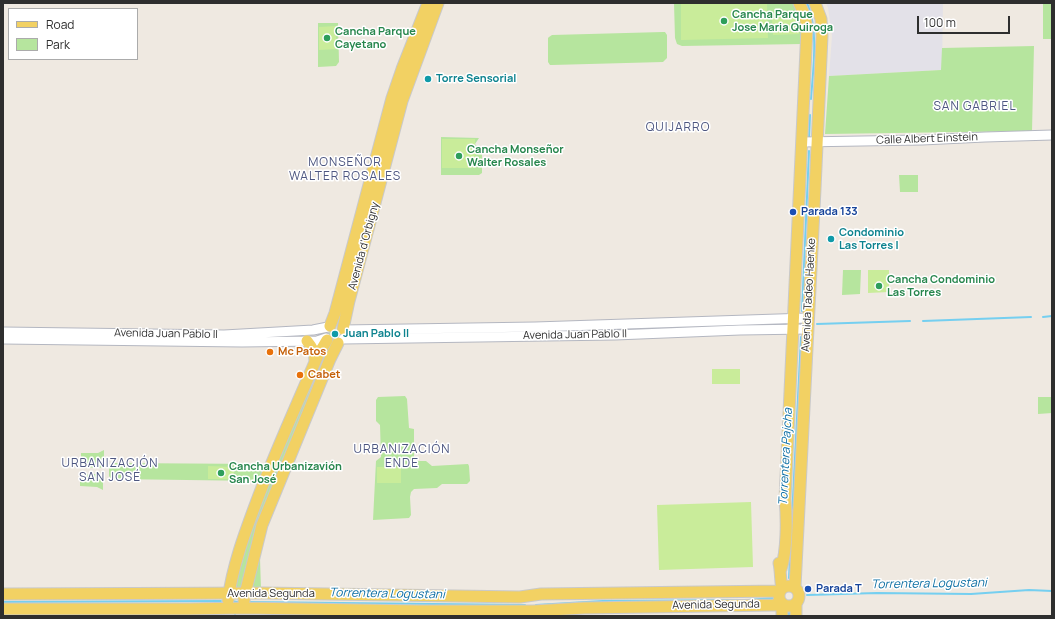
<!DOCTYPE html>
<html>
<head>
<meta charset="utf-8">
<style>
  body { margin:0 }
  #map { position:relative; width:1055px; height:619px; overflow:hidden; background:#efe9e1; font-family:Manrope,sans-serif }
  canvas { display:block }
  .frame { position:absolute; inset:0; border:4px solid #2e2e2e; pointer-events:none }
  .legend { position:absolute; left:8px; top:8px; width:130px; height:52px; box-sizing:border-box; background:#fff; border:1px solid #ababab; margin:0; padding:5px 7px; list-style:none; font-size:12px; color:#2e2e2e }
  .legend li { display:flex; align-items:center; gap:8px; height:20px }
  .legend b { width:20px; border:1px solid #ababab }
  .scale { position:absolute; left:917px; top:16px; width:93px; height:18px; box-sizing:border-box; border:2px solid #2e2e2e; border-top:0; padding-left:5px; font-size:12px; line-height:14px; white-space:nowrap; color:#2e2e2e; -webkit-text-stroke:3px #fff; paint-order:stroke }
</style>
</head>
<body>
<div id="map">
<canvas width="1055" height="619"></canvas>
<div class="frame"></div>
<ul class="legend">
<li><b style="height:5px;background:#f2d163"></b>Road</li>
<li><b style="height:11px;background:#b6e59e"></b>Park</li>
</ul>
<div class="scale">100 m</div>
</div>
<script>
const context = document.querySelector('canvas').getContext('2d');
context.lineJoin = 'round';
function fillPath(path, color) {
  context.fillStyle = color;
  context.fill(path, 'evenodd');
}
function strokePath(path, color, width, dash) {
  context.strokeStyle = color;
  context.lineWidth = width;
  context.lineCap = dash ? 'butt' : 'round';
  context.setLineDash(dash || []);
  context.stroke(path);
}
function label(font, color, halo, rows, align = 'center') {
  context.font = font + ' Manrope,sans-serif';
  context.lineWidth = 3;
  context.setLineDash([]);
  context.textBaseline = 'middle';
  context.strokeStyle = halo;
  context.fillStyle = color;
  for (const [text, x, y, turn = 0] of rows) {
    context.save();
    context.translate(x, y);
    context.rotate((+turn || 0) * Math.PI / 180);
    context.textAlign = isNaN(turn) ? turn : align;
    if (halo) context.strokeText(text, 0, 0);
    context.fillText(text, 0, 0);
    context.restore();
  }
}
const industrial = new Path2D(`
  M826,3h117l-1,67 -113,6 3,-40 -4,-28z`);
const green = new Path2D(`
  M674,3h120l8,20v21l-120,2 -5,-2 -2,-6z
  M1043,3h9v36h-9z
  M318,23h20l1,39 -3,4 -18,1z
  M663,32h2l2,3v23l-4,4 -111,3h-2l-2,-3v-24l1,-1 3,-2z
  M1034,46l-2,85 -207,3 4,-58 112,-6 1,-22z
  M441,137l38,1 -4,6 4,5 3,2v22l-3,2h-38z
  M899,175h19v17h-18z
  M843,270h18l-1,24 -18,1z
  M787,322v4l-244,5z
  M329 334a5 5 0 1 1 10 0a5 5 0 1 1-10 0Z
  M326,349h7l-92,238h-4l-1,-2 2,-19 38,-104 27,-59 21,-42z
  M405,396l2,3 2,29 5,1v29l1,2 4,1h7l6,5 36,-2 1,2 1,15 -3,3h-25l-5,4 -23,1 -3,3 -1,5 1,18 -2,3 -36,2 3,-59 5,-4 -1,-32 -4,-4v-21l2,-3z
  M1038,397h14v16l-14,1z
  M104,450v15l-2,2 -2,1 -19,-1v-14h17z
  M114,463l149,1 2,2 -6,15 -145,-2h-3l-2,-3v-8z
  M80,474h20l3,2v14l-6,-3 -17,-1z
  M259,556l1,2 1,31h-7l-2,-3z`);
const pitch = new Path2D(`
  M681,3h86l1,35 -87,2z
  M799,18v16l-26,1 -1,-16z
  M336,26v23l-17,1v-23z
  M442,139h33v29h-33z
  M868,270h21v22l-21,1z
  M712,369h28v15h-28z
  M208,466l26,1v12h-26z
  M377,467h24v16h-24z
  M751,502l2,65 -94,3 -2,-65z`);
const stream = new Path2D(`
  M807,3c12,27 6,67 4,96
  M809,138l1,-23
  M802,311l7,-160
  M1043,317l9,-1
  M923,321l108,-4
  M817,324l93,-3
  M789,578l12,-241
  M807,595l70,-2 94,1 58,-4 23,1
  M231,601l7,1
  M3,602l218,-1
  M249,602l276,3
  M536,605l67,-4 145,-1 25,-2
  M789,613v3
  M235,614v2`);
const minor = new Path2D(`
  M802,142l120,-2 63,-3 67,-2
  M343,330l192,-3 273,-9
  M3,332l221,3 89,-5 15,-3
  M3,339l239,3 75,-1 9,-3
  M343,339l272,-4 125,-5 68,-1`);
const major = new Path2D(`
  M330,326l5,-13 57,-215 10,-29 26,-66
  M343,329l6,-28 53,-200 36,-98
  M307,341c6,7 8,12 8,21
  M779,563c2,9 1,17 3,25
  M781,569c6,-18 6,-50 4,-70l22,-471 -2,-12 -6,-13
  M779 596a10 10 0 1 1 20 0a10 10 0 1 1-20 0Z
  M795,587l20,-398 7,-153 -1,-17 -6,-16
  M3,594l261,-1 256,4 21,-3 239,-3
  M228,600c5,-37 18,-70 31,-105 18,-47 39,-93 59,-140l9,-15
  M244,601l1,-7 17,-69 68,-166 8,-16
  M782,603v13
  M796,603v13
  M3,609h185l56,-1 175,3h114l51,-3 191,-3 5,-4`);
const markers = [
  [724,21,4,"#2e9e5b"],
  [327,38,4,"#2e9e5b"],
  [428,79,4,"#0f9aa8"],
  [459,156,4,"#2e9e5b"],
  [793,212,4,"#1a4fb4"],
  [831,239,4,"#0f9aa8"],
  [879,286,4,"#2e9e5b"],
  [335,334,4,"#0f9aa8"],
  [270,352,4,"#e8710a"],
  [300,375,4,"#e8710a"],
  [221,473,4,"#2e9e5b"],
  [808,589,4,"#1a4fb4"]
];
const leisureNames = [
  ["Cancha Parque",732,15],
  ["Jose Maria Quiroga",732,28],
  ["Cancha Parque",335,32],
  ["Cayetano",335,45],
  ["Cancha Monseñor",467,150],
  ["Walter Rosales",467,163],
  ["Cancha Condominio",887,280],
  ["Las Torres",887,293],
  ["Cancha Urbanizavión",229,467],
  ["San José",229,480]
];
const cultureNames = [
  ["Torre Sensorial",436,79],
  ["Condominio",839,233],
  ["Las Torres I",839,246],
  ["Juan Pablo II",343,334]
];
const streetNames = [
  ["Calle Albert Einstein",927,139,-2],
  ["Avenida d'Orbigny",364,246,-75],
  ["Avenida Tadeo Haenke",809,295,-87],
  ["Avenida Juan Pablo II",166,334,1],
  ["Avenida Juan Pablo II",575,335,-1],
  ["Avenida Segunda",271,594],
  ["Avenida Segunda",716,605,-1]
];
const transitNames = [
  ["Parada 133",801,212],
  ["Parada T",816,589]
];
const foodNames = [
  ["Mc Patos",278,352],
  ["Cabet",308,375]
];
const neighbourhoodNames = [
  ["SAN GABRIEL",975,107],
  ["QUIJARRO",678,128],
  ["MONSEÑOR",345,163],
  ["WALTER ROSALES",345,177],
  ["URBANIZACIÓN",402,450],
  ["ENDE",402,464],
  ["URBANIZACIÓN",110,464],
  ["SAN JOSÉ",110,478]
];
const waterNames = [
  ["Torrentera Pajcha",786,457,-87],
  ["Torrentera Logustani",929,584,-1],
  ["Torrentera Logustani",387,594,1]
];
fillPath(industrial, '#e3e1e8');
fillPath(green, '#b6e59e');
fillPath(pitch, '#c9ec9a');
strokePath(stream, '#75cff0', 2);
strokePath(minor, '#b4b7c1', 11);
strokePath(major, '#c9c9c9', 13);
strokePath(minor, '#fff', 9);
strokePath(major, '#f2d163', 11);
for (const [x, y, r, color] of markers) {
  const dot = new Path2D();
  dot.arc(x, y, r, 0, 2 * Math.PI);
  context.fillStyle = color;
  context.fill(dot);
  strokePath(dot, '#fff', 1.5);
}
label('bold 11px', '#27864d', '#fff', leisureNames, 'left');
label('bold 11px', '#0d838f', '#fff', cultureNames, 'left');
label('11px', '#2e2e2e', '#fff', streetNames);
label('bold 11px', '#164399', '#fff', transitNames, 'left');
label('bold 11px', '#c56008', '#fff', foodNames, 'left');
context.letterSpacing = '1px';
label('12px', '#4d5680', '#fff', neighbourhoodNames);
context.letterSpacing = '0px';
label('italic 12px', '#0d6fa3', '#fff', waterNames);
</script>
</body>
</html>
